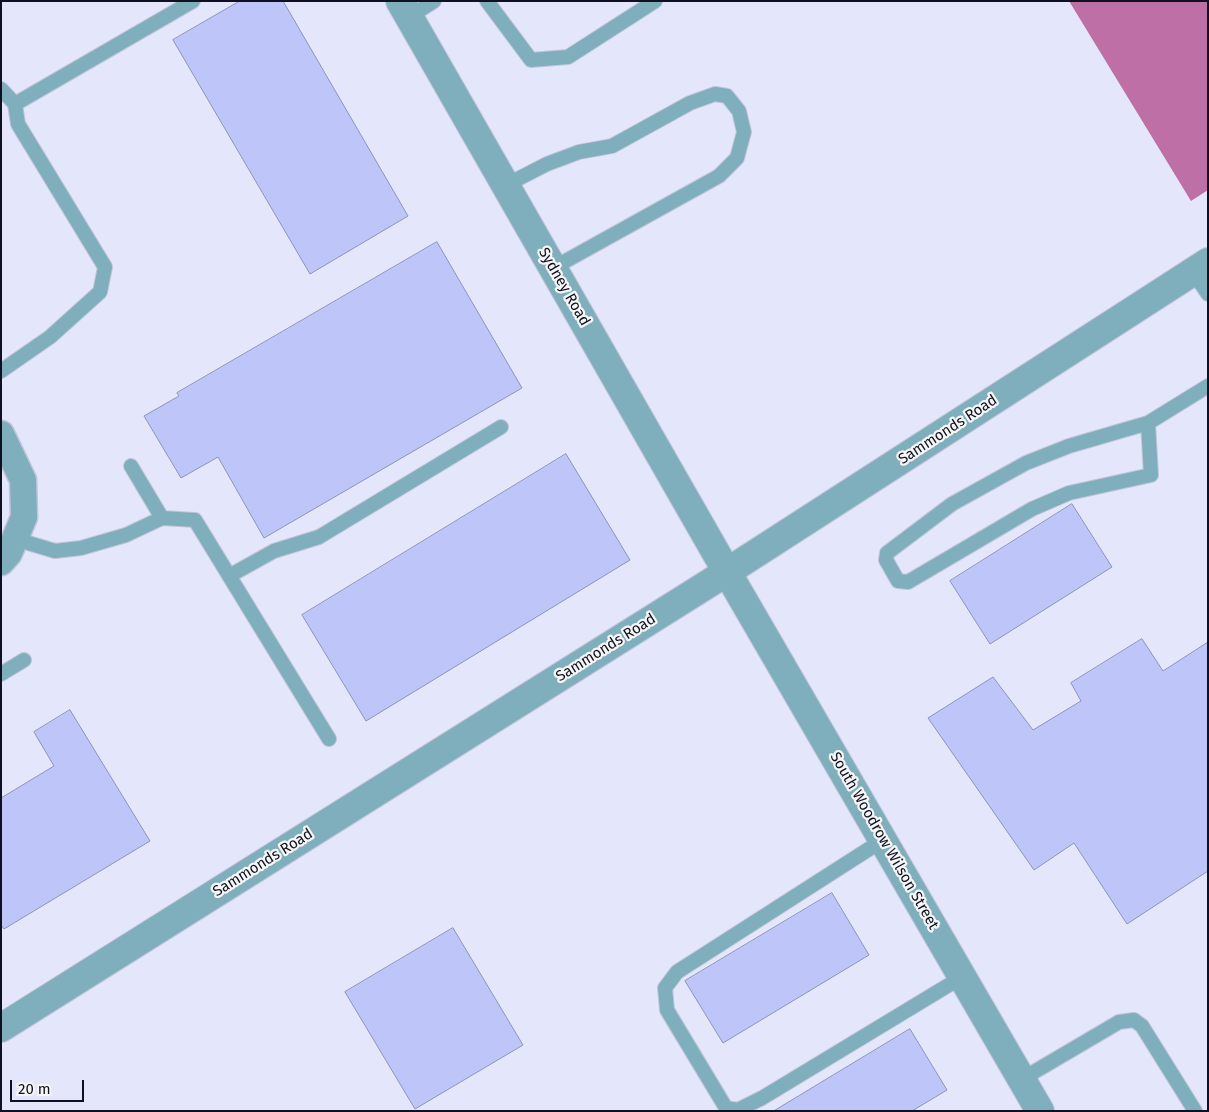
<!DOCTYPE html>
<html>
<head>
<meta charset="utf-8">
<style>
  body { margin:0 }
  #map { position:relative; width:1209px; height:1112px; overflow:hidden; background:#e4e7fc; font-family:"Fira Sans",sans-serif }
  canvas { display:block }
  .frame { position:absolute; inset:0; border:2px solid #0f1022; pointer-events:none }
  .scale { position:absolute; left:10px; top:1080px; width:74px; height:22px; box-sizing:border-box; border:2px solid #0f1022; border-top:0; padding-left:6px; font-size:15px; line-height:18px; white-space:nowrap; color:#0f1022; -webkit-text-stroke:4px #f6f6f6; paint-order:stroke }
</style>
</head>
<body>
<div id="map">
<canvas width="1209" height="1112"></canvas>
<div class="frame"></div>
<div class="scale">20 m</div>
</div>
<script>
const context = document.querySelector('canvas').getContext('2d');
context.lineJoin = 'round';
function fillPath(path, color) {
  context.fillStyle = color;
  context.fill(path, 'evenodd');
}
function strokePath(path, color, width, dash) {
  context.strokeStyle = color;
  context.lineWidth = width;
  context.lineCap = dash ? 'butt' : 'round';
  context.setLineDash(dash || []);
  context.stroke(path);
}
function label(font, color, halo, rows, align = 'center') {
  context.font = font + ' "Fira Sans",sans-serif';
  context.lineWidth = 4.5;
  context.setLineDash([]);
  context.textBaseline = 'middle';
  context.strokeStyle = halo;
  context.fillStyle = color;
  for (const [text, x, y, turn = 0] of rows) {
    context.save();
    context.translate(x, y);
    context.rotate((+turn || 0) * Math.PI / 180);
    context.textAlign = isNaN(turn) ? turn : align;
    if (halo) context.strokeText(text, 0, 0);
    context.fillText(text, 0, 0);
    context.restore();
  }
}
const water = new Path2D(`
  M1069,1h139v189l-17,11z`);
const building = new Path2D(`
  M240,1h43l125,215 -98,58 -137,-234z
  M437,242l85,146 -258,150 -46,-81 -37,21 -37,-62 35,-20 -2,-3z
  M566,454l64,106 -264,161 -64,-106z
  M1072,504l40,63 -122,77 -40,-63z
  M1142,639l21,32 45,-29v229l-81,53 -53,-81 -40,27 -106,-152 65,-41 40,53 48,-29 -10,-18z
  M70,710l80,131 -146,88 -3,-4v-127l53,-32 -20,-34z
  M832,893l37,62 -146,88 -38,-62z
  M453,928l70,117 -108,64 -70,-117z
  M910,1029l37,61 -35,21h-138z`);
const service = new Path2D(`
  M487,1l44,59 37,-3 87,-56
  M409,17l25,-16
  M1,89l14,15
  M506,185l41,-21 32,-12 33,-6 78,-43 25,-9 12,2 12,15 5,21 -7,26 -18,18 -166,92
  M1193,272l15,22
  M1,371l49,-34 50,-45 5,-25 -87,-143 -3,-20 178,-103
  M1148,423l3,52 -82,18 -37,16 -124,73 -10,-1 -12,-21 1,-7 65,-49 74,-41 43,-17 79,-23 60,-37
  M131,466l31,52
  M15,539l40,12 26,-3 45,-13 36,-17 33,2 134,219
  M229,576l45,-25 45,-14 182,-110
  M1,674l23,-14
  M883,840l-206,132 -12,16 2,22 59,98 12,2 24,-12 200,-121
  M1022,1079l97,-57 15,-2 8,6 53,85`);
const minor = new Path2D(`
  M1,434l22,46 1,37 -15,36 -8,9`);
const tertiary = new Path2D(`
  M400,1l327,571 313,539
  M1,1028l726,-456 481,-310`);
const streetNames = [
  ["Sydney Road",564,287,60],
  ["Sammonds Road",948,430,-33],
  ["Sammonds Road",606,648,-32],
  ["South Woodrow Wilson Street",884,841,60],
  ["Sammonds Road",263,863,-32]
];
fillPath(water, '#bd6fa6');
fillPath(building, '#bec5f8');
strokePath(building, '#8b91c2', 1);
strokePath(service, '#c2c5d9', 16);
strokePath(minor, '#c2c5d9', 29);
strokePath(tertiary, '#c2c5d9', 30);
strokePath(service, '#7faebc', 14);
strokePath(minor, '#7faebc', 26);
strokePath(tertiary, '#7faebc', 28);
label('15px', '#0f1022', '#f6f6f6', streetNames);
</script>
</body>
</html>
